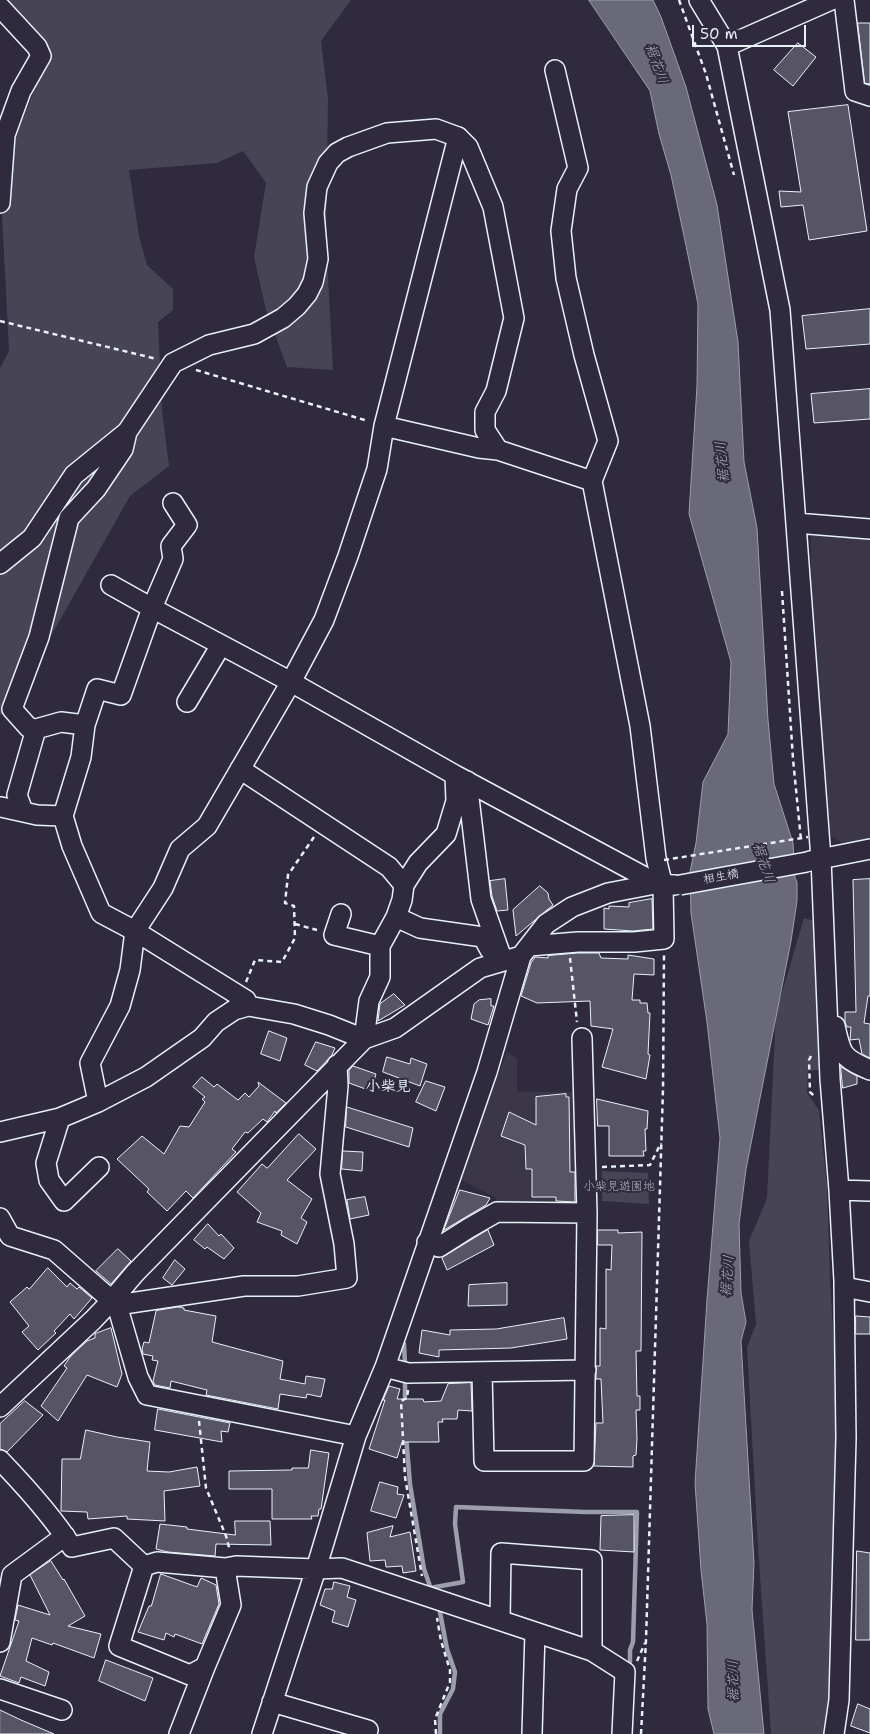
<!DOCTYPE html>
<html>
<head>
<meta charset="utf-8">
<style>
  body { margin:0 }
  #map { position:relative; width:870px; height:1734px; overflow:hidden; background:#2f2a3d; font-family:"Shantell Sans",sans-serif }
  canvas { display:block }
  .scale { position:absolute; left:692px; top:25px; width:114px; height:22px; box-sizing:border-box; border:2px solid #e8f1f8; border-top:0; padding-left:6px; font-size:15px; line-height:18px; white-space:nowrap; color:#e8f1f8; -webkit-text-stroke:4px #2f2a3d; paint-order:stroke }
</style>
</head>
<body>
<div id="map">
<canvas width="870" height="1734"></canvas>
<div class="scale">50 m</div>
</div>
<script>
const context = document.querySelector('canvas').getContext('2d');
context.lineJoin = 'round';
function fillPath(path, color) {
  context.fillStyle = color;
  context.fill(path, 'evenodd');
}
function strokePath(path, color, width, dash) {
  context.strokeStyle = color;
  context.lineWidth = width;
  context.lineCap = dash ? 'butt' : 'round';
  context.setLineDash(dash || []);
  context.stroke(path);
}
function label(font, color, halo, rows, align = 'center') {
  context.font = font + ' "Shantell Sans","Klee One",sans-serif';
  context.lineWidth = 4;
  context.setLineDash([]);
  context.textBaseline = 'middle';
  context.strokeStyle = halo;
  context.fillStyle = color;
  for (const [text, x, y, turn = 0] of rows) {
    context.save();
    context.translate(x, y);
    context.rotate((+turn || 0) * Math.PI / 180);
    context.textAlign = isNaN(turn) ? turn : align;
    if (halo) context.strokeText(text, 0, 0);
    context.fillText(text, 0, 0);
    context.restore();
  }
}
const built = new Path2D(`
  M815,532l55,3v303l-27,6 -14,-10 -12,-132 -6,-108v-58z
  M507,1052l10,6v34h64v119h-85v-13l-38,-20z`);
const green = new Path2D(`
  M2,0h349l-30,41 7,57 -2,143 7,129 -46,-3 -21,-57 -12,-53 12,-74 -23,-32 -26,12 -88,7 10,66 8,29 26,24v21l-15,12 4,88 7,56 -39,30 -74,131 -56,89v-348l9,-17 -9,-175 42,-105z
  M804,918l14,4 7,147 -17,2 -1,22 12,17 8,77 3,91 9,161 -9,244 -5,51h-54l-13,-188 -11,-199 9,-23 -7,-83 18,-43 9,-185z
  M602,1171l46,2 1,31 -47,-3z`);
const water = new Path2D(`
  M589,0h64l8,17 25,70 31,118 21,137 6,120 13,66 11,192 6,64 19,59 2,35 2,4v19l-6,40 -45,228 -7,55 2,69 5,29 -5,19 13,222 -2,47 12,124h-50l-6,-25 -1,-85 -6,-54 -6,-87 12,-183 13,-162 -13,-116 -16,-109 -1,-41 6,-29 7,-61 25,-48 3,-72 -42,-148 8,-128 1,-82 -14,-68 -13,-61 -12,-41 -9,-43z`);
const stream = new Path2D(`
  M402,1341l2,3 1,20
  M405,1378v19
  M406,1436l4,48 14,85 7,20
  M430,1588l33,-6 -8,-58 1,-17 129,5h52l-4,130 -3,8v12
  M439,1607l8,42 8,23 -2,17 -13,25v20`);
const building = new Path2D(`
  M858,23h12v61l-5,-1z
  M798,43l18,14 -23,29 -19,-16z
  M848,105l19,126 -58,9 -6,-35 -22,2 -2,-16 22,1 -13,-80z
  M870,309v35l-64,5 -4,-33z
  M870,389v30l-56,4 -3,-29z
  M505,879l3,31 -11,1 -5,-15 -2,-15z
  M870,879v117h-2l-4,27 6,1v34l-8,-4 -3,-15 -9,1 1,-13h-4l-2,-5v-10h11l-3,-132z
  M540,886l8,7 1,6 4,6 -37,31 -3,-26z
  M652,899l1,30 -20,2 -29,-2v-21l5,1v-3l20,1v-4z
  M578,953h21l2,5 27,1v-4l26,4v16l-20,-1 -2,26h8v3h7l1,10h2l-2,41 2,1 -4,24 -44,-12 11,-38 -22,-3 -1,-25 -53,2 -16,-7 10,-33 4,-6 13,1v-2z
  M394,994l11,11 -27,16 2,-17z
  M491,999v7h3l-6,19 -17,-6 3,-15 5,-4z
  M269,1031l18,7 -7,23 -19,-7z
  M316,1042l19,6 -3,7 -15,16 -12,-6z
  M387,1057l23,7 1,-6 16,6 -7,22 -37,-14z
  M353,1066l23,8 -5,17 -22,-8v-12z
  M841,1067l16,9v8l-14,4z
  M202,1077l12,10 3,-3 21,16 7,-7 4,4 10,-11 -1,-4 28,21 -10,10 -1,-2 -8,11 -4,-3 -15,14 -3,-1 -13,17 4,3 -43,46 -7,-7 -19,20 -20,-19 2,-3 -32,-30 25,-23 22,18 16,-28 9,1 16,-25 -3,-3 3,-2 -12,-10z
  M426,1081l19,6 -9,24 -20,-9z
  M566,1094v3h3l1,75h5v30l-19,-1v-4h-24v-28h-6l-1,-24 -24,-9 8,-24 27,13v-28z
  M597,1099l51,12 -1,18h-2l1,22h-3l1,5h-35v-30h-11z
  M347,1107l66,21 -4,19 -63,-20z
  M299,1134l17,15 -29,31 25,19 -11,19 6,4 -10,22 -16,-9 1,-4 -25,-9 4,-9 -24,-21 25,-28 5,4z
  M343,1151l20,1 -1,19 -20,-2z
  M460,1190l30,8 -4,7 -42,25z
  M365,1197l4,18 -19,4 -3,-19z
  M208,1224l11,12 2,-2 13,14 -10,11 -17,-12 -2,2 -11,-9z
  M488,1230l6,15 -47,25 -5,-12z
  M598,1230h20v3l24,-1 -1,119h-5l1,45h3v14h-4l1,29 -1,16 -3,1v11l-39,-1 2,-43h7l-2,-44h-5v-13h4v-38l6,1v-60l5,1 1,-25h-14z
  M118,1249l13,12 -20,23 -15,-13z
  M175,1260l10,9 -13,16 -9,-7z
  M48,1268l19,19 3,-4 7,6 2,-2 13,11 -18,21 -4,-5 -16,17 2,2 -18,17 -16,-18 7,-6 -19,-24 17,-15 2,2z
  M507,1283v22l-39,1 1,-21z
  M178,1307l6,1v2l32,6 -4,26 71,19 -3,18 25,5 1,-8 19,3 -4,18 -14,-3 -1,4 -26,-4 -2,15 -72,-14 1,-5 -36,-9 -1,7 -15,-3 -2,-4 5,-20 -6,-1 1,-4 -10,-2 -1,-5 2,-7 5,1 7,-32z
  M856,1316l14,1v17h-14z
  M564,1318l3,21 -56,9 -72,2v7l-20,-4 3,-23 28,5v-5l46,-1z
  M111,1328l11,46 -5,13 -30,-12 -29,46 -17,-15 26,-38 -3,-2 6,-9 17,-16 8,-3v-4z
  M471,1383l1,28 -14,-1 -1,9h-15l1,3h-5l1,20h-37l-5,16 -28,-9 16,-49h-2l6,-14 11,3 -3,10h26l1,3 17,-1 7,-17z
  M25,1401l18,14 -36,37 -7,-3v-25z
  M158,1409l72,14 -2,9 -7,-1 1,11 -67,-12z
  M86,1430l31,7 33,5 -3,29 22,1 28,-5 3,19 -36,5 1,30 -38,-2v-3l-39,3 -1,-7 -26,-1 1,-52h18z
  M311,1450l18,3 -8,56h-2l-1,7h-7l1,3h-40v-30h-43v-18l63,-1v-2h16z
  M380,1482l18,5 -1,7 7,1 -8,23 -25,-7z
  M634,1515v37l-34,-2 1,-34z
  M235,1521h35l1,24 -55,-1 -1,12 -47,-4 -12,-3 4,-25 27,3v2l48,6z
  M393,1526l-3,11 20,-5 6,39 -13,2 -1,-7 -16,1 -1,-7 -15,1 -3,-28z
  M857,1551l13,2v87h-14z
  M51,1561l12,19 1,-1 21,37 -17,10 33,8 -7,24 -41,-15 -1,2 -20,-7 -6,23 23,11 -4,14 -24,-9 -2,6 -19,-7 19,-55 -4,-1 3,-15 32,10 -20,-40z
  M161,1574l36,13 4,-9 15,7 3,19 -17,40 -27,-10 -1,3 -8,-4 -2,7 -26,-8 11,-26h2z
  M334,1582l16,4 -3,11 9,3 -8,27 -16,-5 3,-11 -15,-6 5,-16h7z
  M106,1660l47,18 -8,23 -46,-20z
  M858,1704l12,5v24l-19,-7z
  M0,1710l21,10 33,14h-54z`);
const path = new Path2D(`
  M679,0l27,74 28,101
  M0,321l157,38
  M196,370l172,51
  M782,591l11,168 8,81
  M295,924l22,6
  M570,958l7,64
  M246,982l9,-22 27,2 13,-24 -1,-32 -9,-3 3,-28 26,-38
  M811,1056l-2,4 1,32 4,4
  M602,1167l48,-2 11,-22
  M408,1390l-1,8 -6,3 4,76 17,99
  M199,1421l7,67 20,48 4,15
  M637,1661l8,-18
  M436,1734l-1,-15 15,-37v-12l-9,-29 -4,-23
  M641,1734l5,-94 17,-551 1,-134`);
const minor = new Path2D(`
  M699,0l28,46 53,264 41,549 9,220 9,111 5,91 2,157 -7,262 -5,34
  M844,0l11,91 15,5
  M0,7l37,40 4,9 -20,35 -16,44 -5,68
  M727,46l104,-46
  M384,426l95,22 19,2 94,31
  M173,503l14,22 -16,21 2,13 -21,49 -31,87 -24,-6 -12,36 -4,32 -18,59 9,30 29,67 34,18 111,69 2,6
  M796,523l74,6
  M0,564l32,-26 42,-63 53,-43 46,-69 36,-18 45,-11 29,-16 14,-12 10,-12 6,-12 5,-23 -4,-46 3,-26 11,-24 9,-10 11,-6 39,-14 49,-4 22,8 10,10 25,60 21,111 -18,73 -11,21v18l13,20
  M111,585l41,23 139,74 164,93 186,100 14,9
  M187,702l34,-57
  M85,725l-24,-3 -25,7 -7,-1 -17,-19 27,-72 30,-119 27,-29 27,-40 4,-17
  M240,769l149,98 15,18
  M467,781l14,118 20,57
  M1,807l36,8 26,1
  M23,811l-6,-16 19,-66
  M810,861l60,-12
  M341,914l-7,21 46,11
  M396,917l24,11 63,9 7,13 6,3
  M529,946l49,-4h56l30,-3 -1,-53 -7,-28 -16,-132 -48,-245 16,-40 -24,-86 -18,-77 -5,-47 6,-42 11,-21 -23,-98
  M835,1026c6,28 7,32 35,44
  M364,1039l5,-38 11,-24v-31l16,-29 6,-17 2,-15 14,-22 28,-29 10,-33 -1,-26
  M98,1102l-8,-39 30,-57 10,-36 5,-39 28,-43 17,-39 27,-23 84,-144 33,-62 24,-64 29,-87 7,-43 74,-289
  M60,1118l-14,45 3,17 15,21 35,-34
  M0,1132l60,-14 38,-16 48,-25 56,-39 14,-16 18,-12 14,-4 46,8 35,11 35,14
  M839,1190l31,1
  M0,1218l10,18 44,14 63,55 21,72 9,18 209,41
  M427,1242l12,5 30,-19 28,-16 90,1
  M844,1287l26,5
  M117,1305l127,-19h54l49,-8 -3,-34 -14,-70 8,-88 -1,-21
  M385,1367l23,6 178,-3
  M482,1372l2,89h100l3,-248 -5,-175
  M0,1407l93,-87 19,-20 23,-27 229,-234 31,-11 85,-60 41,-12
  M0,1460c25,26 53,57 72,87l42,-9 30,28
  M225,1568l6,37 -26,62 -15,8 -71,-29 25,-80 13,-4 68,6 11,-2 80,3 26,-1 250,83 33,21 -3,62
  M500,1620l1,-67 91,7v91
  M0,1642l12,-67 53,-39
  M0,1689l62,21
  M272,1702l96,28
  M179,1734l26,-67
  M262,1734l54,-165 40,-133 29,-69 102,-295 34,-116 25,-32 26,-17 36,-14 47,-9 20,1
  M532,1734l3,-102`);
const pathBridge = new Path2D(`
  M664,860l144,-23`);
const minorBridge = new Path2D(`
  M680,885l127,-23`);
const streetNames = [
  ["相生橋",721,877,-10]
];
const parkNames = [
  ["小柴見遊園地",619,1187]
];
const waterNames = [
  ["裾花川",656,64,70],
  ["裾花川",723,462,-96],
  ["裾花川",763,863,72],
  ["裾花川",728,1276,-86],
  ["裾花川",734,1681,-91]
];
const quarterNames = [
  ["小柴見",388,1087]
];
fillPath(built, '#3b3749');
fillPath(green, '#464455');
fillPath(water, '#696978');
strokePath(water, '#9c9fab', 1);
strokePath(stream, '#9c9fab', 4.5);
fillPath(building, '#575565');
strokePath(building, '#e8f1f8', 1);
strokePath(minor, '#e8f1f8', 22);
strokePath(path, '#e8f1f8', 2.5, [5, 4]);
strokePath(minor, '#2f2a3d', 19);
strokePath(minorBridge, '#e8f1f8', 22, []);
strokePath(pathBridge, '#e8f1f8', 2.5, [5, 4]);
strokePath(minorBridge, '#2f2a3d', 19);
label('12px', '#e8f1f8', '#2f2a3d', streetNames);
label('12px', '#afb4bf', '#2f2a3d', parkNames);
label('italic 14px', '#afb4be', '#2f2a3d', waterNames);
label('bold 15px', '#e8f1f8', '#2f2a3d', quarterNames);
</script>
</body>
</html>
